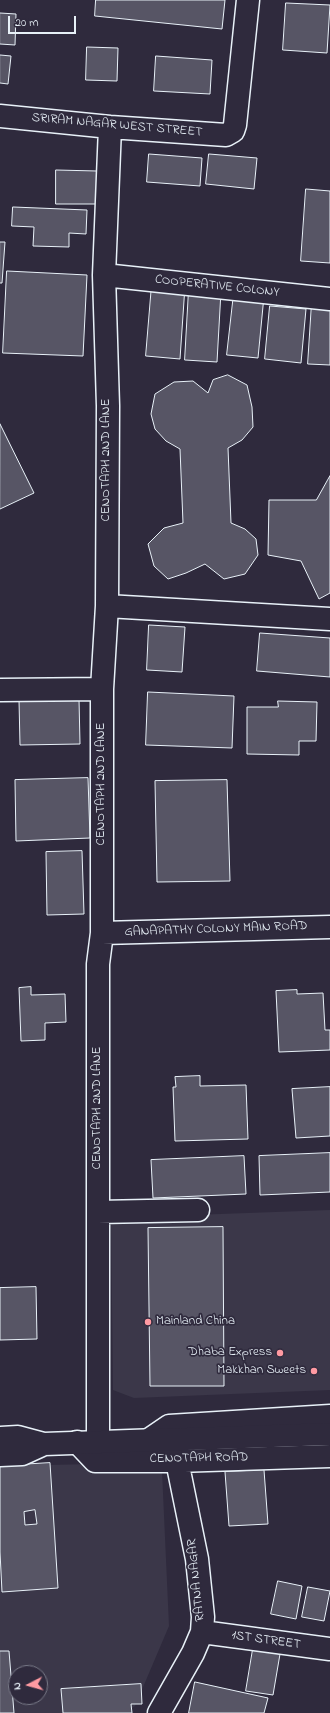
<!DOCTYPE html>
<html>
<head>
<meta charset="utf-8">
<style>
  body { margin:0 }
  #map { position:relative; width:330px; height:1713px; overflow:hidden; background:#2f2a3d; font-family:"Indie Flower",sans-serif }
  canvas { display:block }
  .north { position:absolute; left:8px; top:1665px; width:40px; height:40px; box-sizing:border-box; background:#2f2a3d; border:1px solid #797a88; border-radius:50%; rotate:264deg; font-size:11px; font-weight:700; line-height:16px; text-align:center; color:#e8f1f8 }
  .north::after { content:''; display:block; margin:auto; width:14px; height:18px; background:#ff9aa2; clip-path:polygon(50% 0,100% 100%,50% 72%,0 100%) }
  .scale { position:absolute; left:8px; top:16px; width:68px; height:18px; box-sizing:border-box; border:2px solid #e8f1f8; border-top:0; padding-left:5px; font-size:12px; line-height:14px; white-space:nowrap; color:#e8f1f8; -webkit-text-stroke:3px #2f2a3d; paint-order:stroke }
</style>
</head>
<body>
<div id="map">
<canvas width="330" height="1713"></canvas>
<div class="north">N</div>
<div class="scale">20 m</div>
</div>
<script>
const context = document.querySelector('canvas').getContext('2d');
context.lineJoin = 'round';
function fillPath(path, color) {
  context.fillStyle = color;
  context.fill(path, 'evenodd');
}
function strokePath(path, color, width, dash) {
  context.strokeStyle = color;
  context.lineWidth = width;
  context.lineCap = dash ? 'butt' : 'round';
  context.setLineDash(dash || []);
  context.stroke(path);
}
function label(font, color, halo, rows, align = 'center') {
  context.font = font + ' "Indie Flower",sans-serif';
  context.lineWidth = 3.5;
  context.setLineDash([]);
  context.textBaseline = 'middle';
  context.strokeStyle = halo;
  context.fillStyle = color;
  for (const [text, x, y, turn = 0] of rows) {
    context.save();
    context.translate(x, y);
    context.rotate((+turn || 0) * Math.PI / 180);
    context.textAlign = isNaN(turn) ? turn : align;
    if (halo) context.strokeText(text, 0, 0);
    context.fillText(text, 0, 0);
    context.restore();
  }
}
const built = new Path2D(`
  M330,1210v180l-196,8 -21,-8 -2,-172z
  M141,1463l21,8 7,155 -34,80 -9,7h-126v-247zM16,1673h24v24h-24z`);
const building = new Path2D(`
  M96,0h129l-3,29 -127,-13z
  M286,3l44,2 -3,48 -44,-3z
  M0,13l16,1 -1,31 -15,-1z
  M87,47l31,1 -1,33 -31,-1z
  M0,55l11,1 -3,28 -8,-1z
  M156,56l56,4 -2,34 -56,-3z
  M149,154l53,4 -2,28 -53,-4z
  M209,154l48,4 -3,31 -48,-5z
  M56,170l41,1v33h-41z
  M306,189l24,2v72l-29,-2z
  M13,207l74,3 -1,24 -17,-1v14l-36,-1 1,-19 -22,-1z
  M0,242h5l-3,41h-2z
  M7,271l80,4 -4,81 -80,-3z
  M152,284l33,2 -5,73 -34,-3z
  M189,289l32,2 -4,71 -32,-2z
  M234,293l30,3 -6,62 -31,-3z
  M312,302l18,1v62l-22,-1z
  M270,306l36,3 -5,54 -36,-4z
  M228,375l19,10 5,22 1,20 -11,13 -14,8 3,75 14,6 11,10 2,16 -13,19 -21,5 -19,-15 -19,9 -18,6 -14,-13 -6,-22 16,-16 19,-5 -3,-74 -14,-8 -11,-12 -4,-15 4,-20 19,-12 19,-1 15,12 5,-13z
  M0,424l34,69 -34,16z
  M330,476v117l-11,6 -18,-38 -33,-6 1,-55h47z
  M149,625l36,2 -3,45 -35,-2z
  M260,633l70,5v39l-73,-6z
  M148,692l86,4 -2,52 -86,-3z
  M79,699l1,45 -60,1 -1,-45z
  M278,701l39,1 -1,39h-17v14l-52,-1v-47h31z
  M88,778l2,60 -74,3 -1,-61z
  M227,780l3,101 -73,1 -2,-101z
  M82,851l2,63 -37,1 -1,-63z
  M31,987v8l34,-1 1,28 -21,1v17l-24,1 -2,-53z
  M297,990v4l26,-1 2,37h5v20l-51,2 -3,-61z
  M200,1076v10l46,-1 2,54 -73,2 -2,-54h3l-1,-10z
  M330,1087v49l-34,2 -4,-49z
  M330,1153v39l-70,3 -1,-39z
  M244,1156l2,38 -93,4 -2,-38z
  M223,1227l1,159h-74l-2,-158z
  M36,1287l1,52 -37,1v-52z
  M50,1463l8,125 -56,4 -2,-40v-86zM35,1510l2,14 -12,1 -1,-13z
  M264,1470l4,54 -39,2 -4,-54z
  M278,1581l24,5 -6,33 -25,-5z
  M308,1587l22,4 -6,30 -22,-4z
  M253,1649l27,5 -7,41 -27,-4z
  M0,1651h9l5,62h-14z
  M195,1682l73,16 -4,15h-75z
  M141,1684l1,20h-11l1,9h-69l-2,-24z`);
const minor = new Path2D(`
  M0,116l110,11 116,8 7,-4 2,-6 13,-125
  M104,275l226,24
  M107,606l223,13
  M0,690l102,-1
  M102,933l228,-6
  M98,1212l100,-2
  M147,1441l22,-15 161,-10
  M77,1442l18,19h82l153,-5
  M98,1442v-478l4,-31v-244l5,-83 1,-200 -4,-131 6,-148
  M202,1632l128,17
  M159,1713l34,-60 9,-21 1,-15 -6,-58 -20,-98`);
const major = new Path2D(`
  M0,1438l18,-1 26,7 286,-10
  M0,1455l22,-1 22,-10`);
const markers = [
  [148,1322,4,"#ff9aa2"],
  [280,1353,4,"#ff9aa2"],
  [314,1371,4,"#ff9aa2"]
];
const streetNames = [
  ["SRIRAM NAGAR WEST STREET",117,126,5],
  ["COOPERATIVE COLONY",217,287,6],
  ["CENOTAPH 2ND LANE",107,460,-90],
  ["CENOTAPH 2ND LANE",102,784,-90],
  ["GANAPATHY COLONY MAIN ROAD",216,930,-2],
  ["CENOTAPH 2ND LANE",98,1108,-90],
  ["CENOTAPH ROAD",199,1459,-1],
  ["RATNA NAGAR",197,1580,-96],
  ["1ST STREET",266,1641,8]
];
const poiNames = [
  ["Mainland China",156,1322,"left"],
  ["Dhaba Express",272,1353],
  ["Makkhan Sweets",306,1371]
];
fillPath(built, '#3b3749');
fillPath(building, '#575565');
strokePath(building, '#e8f1f8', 1);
strokePath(minor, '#e8f1f8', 25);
strokePath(major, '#e8f1f8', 25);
strokePath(minor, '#2f2a3d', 22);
strokePath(major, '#2f2a3d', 22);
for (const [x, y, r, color] of markers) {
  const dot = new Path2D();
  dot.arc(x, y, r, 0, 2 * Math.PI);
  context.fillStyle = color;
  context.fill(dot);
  strokePath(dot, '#2f2a3d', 1.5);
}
label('13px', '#e8f1f8', '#2f2a3d', streetNames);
label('13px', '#e8f1f8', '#2f2a3d', poiNames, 'right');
</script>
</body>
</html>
